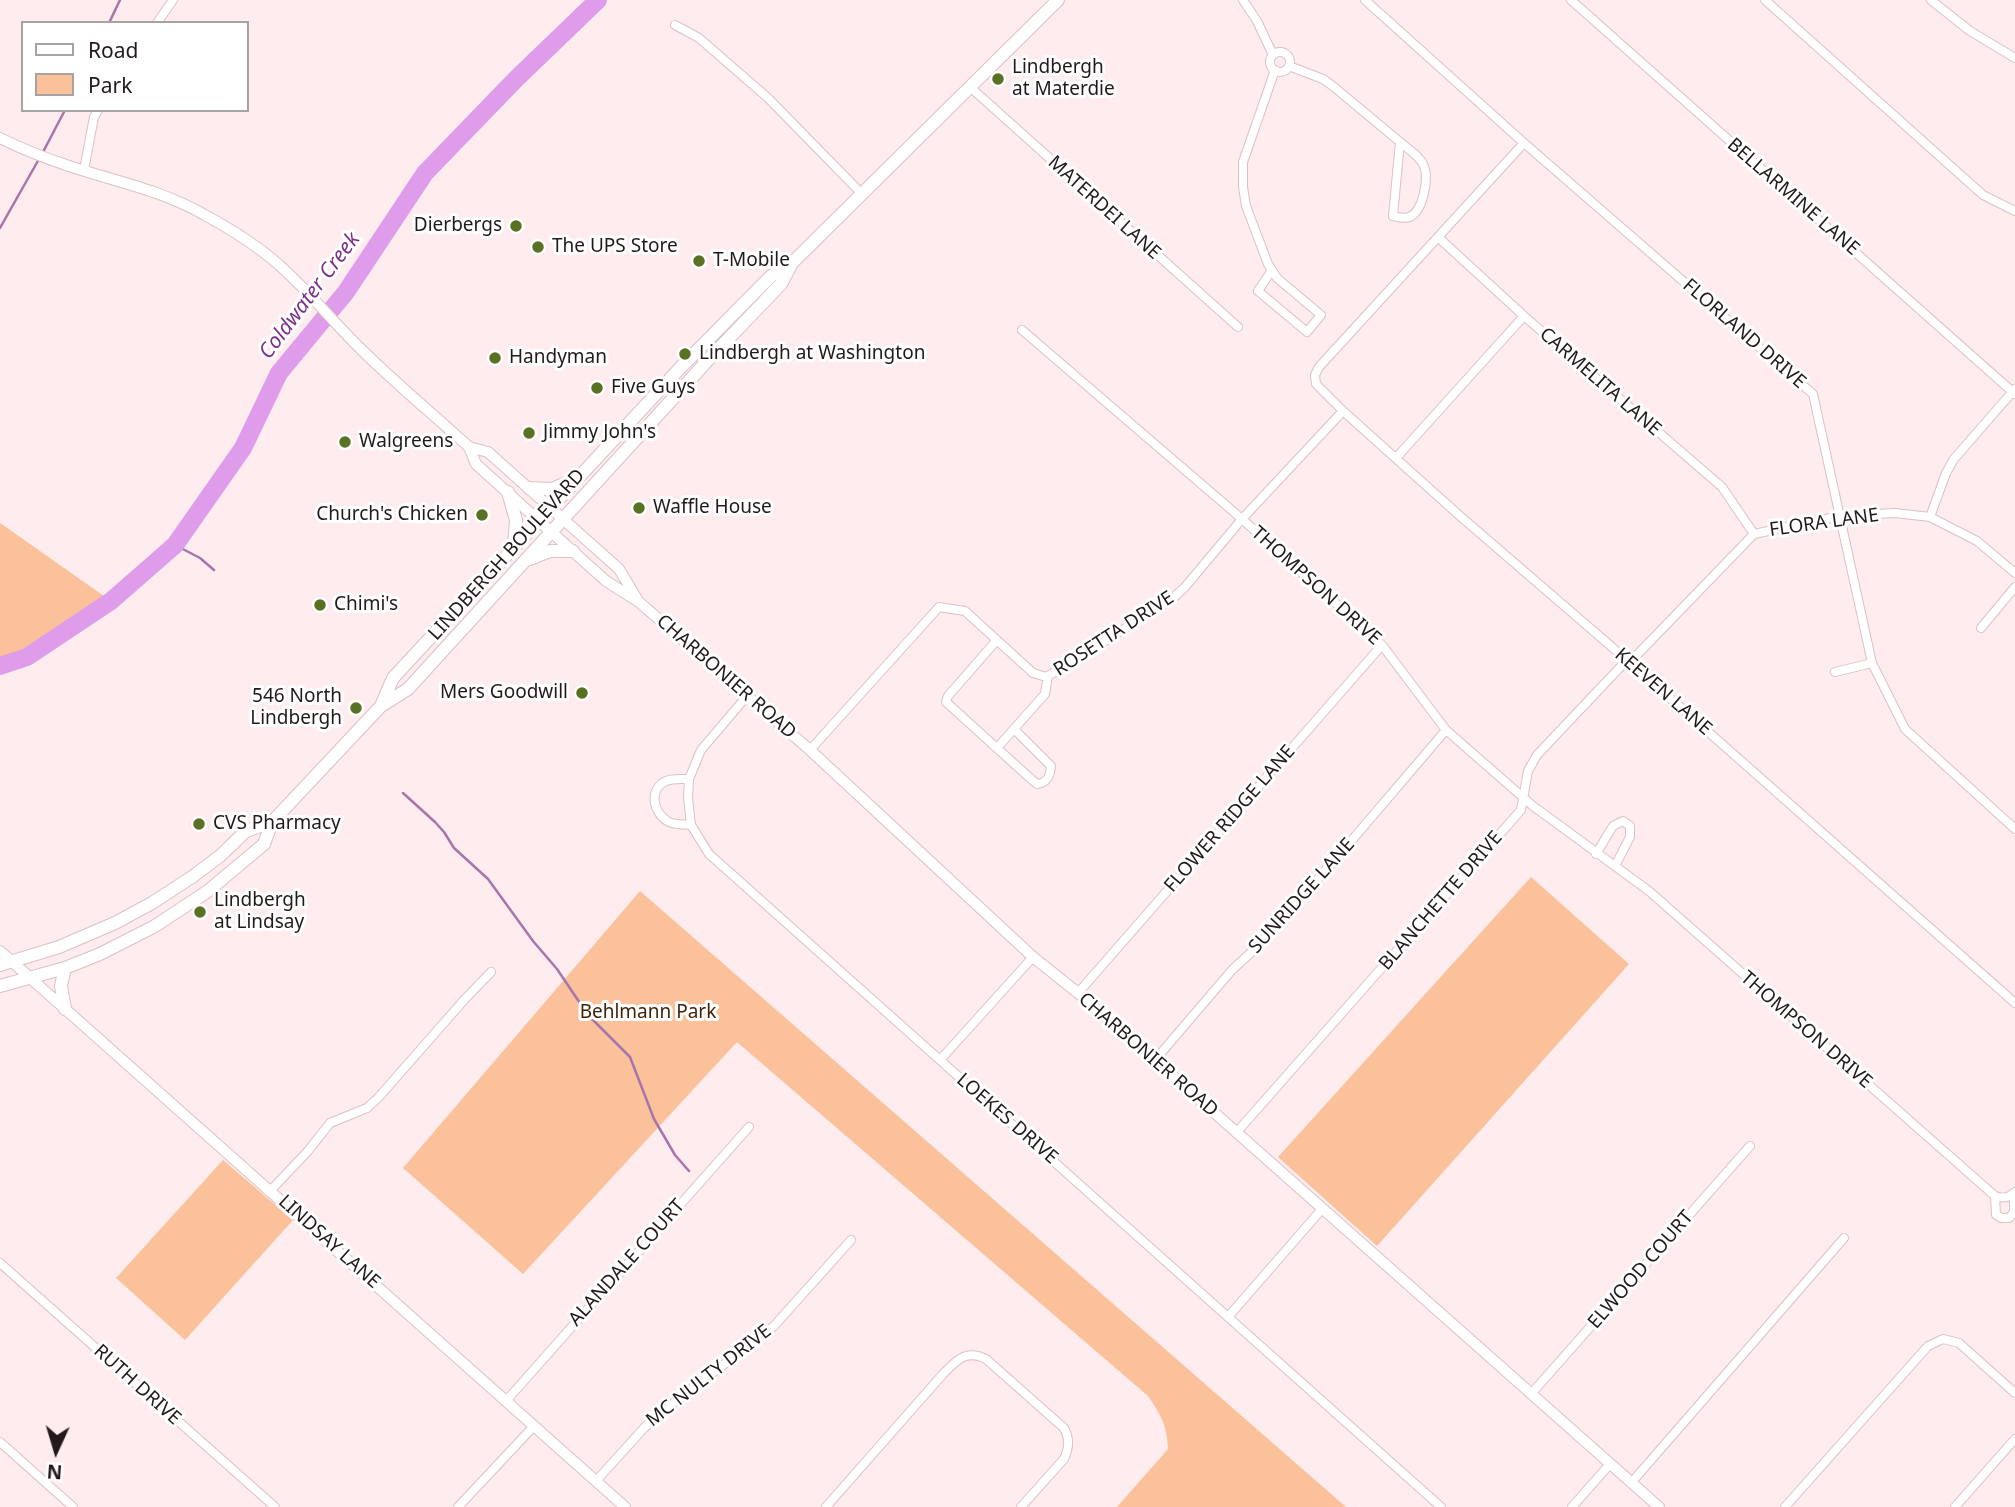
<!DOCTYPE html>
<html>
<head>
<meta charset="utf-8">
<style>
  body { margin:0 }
  #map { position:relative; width:2015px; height:1507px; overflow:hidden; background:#feecee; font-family:"Noto Sans",sans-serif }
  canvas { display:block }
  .legend { position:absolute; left:21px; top:21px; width:228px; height:91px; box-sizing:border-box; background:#fff; border:2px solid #a7a3a3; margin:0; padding:9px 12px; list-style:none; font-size:21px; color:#23191a }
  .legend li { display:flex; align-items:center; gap:14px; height:35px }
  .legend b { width:35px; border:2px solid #a7a3a3 }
  .north { position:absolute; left:21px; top:1416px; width:70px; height:70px; -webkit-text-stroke:5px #fff; paint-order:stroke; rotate:184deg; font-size:19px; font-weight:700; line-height:28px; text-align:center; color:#23191a }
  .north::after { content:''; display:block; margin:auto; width:24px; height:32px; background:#23191a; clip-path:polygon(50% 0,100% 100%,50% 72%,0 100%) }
</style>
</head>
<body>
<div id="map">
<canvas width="2015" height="1507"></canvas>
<ul class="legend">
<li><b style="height:9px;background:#fff"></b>Road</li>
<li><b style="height:19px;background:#fac19b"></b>Park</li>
</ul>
<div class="north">N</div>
</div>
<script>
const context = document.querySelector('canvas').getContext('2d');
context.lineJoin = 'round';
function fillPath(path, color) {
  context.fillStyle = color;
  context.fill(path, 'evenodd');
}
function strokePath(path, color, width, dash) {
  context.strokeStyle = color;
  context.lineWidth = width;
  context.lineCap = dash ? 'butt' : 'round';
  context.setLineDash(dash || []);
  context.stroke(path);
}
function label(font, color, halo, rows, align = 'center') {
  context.font = font + ' "Noto Sans",sans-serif';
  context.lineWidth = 6;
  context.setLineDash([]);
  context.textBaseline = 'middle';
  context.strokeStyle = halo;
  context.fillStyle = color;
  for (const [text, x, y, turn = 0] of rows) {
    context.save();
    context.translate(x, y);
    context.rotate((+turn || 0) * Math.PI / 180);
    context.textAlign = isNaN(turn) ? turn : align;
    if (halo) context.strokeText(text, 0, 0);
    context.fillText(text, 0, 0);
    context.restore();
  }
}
const green = new Path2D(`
  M0,523l111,78 -84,56 -27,9z
  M1531,877l98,87 -252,282 -99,-89z
  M640,891l706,616h-229l51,-58c-1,-24 -7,-34 -20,-53l-411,-354 -214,232 -120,-106z
  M223,1160l70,60 -108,120 -69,-62z`);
const stream = new Path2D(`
  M109,23l11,-23
  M42,154l23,-44
  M0,228l39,-69
  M175,545l25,13 14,12
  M403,793l32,29 9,10 10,16 34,31 45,62 24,28 31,46 42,42 24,62 21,36 14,16`);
const river = new Path2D(`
  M0,666l27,-9 84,-56 64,-56 68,-97 36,-75 67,-81 79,-119 91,-94 82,-79`);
const street = new Path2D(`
  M1243,0l14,21 16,34
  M1365,0l159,143 289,251 59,269 33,66 110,100
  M1571,0l444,394
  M1765,0l218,195 32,16
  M1931,0l39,31 45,27
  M157,23l16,-23
  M675,25l24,13 69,60 94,96
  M1270 62a10 10 0 1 1 20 0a10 10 0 1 1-20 0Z
  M1289,66l34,13 11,8 66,55 -7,74c5,1 11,3 16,1 14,-5 20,-38 15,-51 -4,-10 -16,-17 -24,-24
  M970,87l268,240
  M1524,143l-205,224 -4,8 1,9 27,27 117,105 167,144 388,343
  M84,170l10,-53 4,-7
  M1439,238l85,78 198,171 32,47
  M1272,270l-14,21 49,41 14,-17 -44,-37 -9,-14 -22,-58 -3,-19v-25l32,-92
  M1022,330l220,189 140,126 64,85 87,76 116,85 346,305c8,3 14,2 20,-4
  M1396,458l128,-142
  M1930,517l16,-44 8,-14 61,-70
  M1981,628l34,-41
  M997,640l-49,56 -2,6 85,77 6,5c11,-1 13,-9 14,-18l-37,-37
  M1835,672l37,-9
  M747,696l-46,54 -12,29 -1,19 3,27 18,29 732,653
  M997,748l48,-54 3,-18
  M810,750l129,-143 26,4 68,62 13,4 14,-8 112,-70 13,-12 57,-68 101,-108
  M689,779c-8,0 -16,-1 -23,2 -18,8 -13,33 3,41 6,3 15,2 22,3
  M1596,854l17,-28 10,-5 7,5v11l-15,29
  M1078,993l304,-348
  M940,1060l93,-103
  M1155,1060l77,-90 27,-25 87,-98 100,-117
  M1236,1133l285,-323 7,-39 9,-16 90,-95 7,-2 120,-124 86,-18 55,-3 35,4 47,24 38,32
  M271,1190l37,-39 22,-28 37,-15 11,-10 86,-98 27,-28
  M1995,1196l1,19 6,3h7l5,-6v-19
  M0,1263l275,244
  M1228,1317l94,-108
  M1531,1394l219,-248
  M506,1401l243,-274
  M0,1442l73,65
  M596,1481l48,-53 15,-14 115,-88 77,-86
  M1632,1482l212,-244
  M458,1507l76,-81
  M826,1507l117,-133c14,-14 23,-25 43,-15l78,69c6,11 5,20 0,31l-43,48
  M1572,1507l38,-43
  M1785,1507l143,-161 15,-7 16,4 56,50
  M1955,1507l60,-68`);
const secondary = new Path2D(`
  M0,138c22,11 45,20 69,28 45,15 92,24 134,48 26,14 52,30 75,50 32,28 58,62 89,91 33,32 68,61 102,92l19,5 131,117 18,30
  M469,447l7,17 52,47 78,70 33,21 171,148 223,207 45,36 77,67 504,447
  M0,951l625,556`);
const primary = new Path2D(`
  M529,488l23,1 19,-8
  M508,492l8,28 -2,27
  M530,559l20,-8h23
  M381,706l12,-28 288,-311 90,-91 21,-13 266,-263
  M0,965l59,-18 56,-24 37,-20 40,-26 28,-21 26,-25 26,-9
  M0,986l65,-18 35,-14 55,-28 53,-35 56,-47 8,-22 109,-116 27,-17 301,-330 72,-75 11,-21
  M65,1009l-4,-23 4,-18`);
const markers = [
  [998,79,7,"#597123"],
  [516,226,7,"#597123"],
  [538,247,7,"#597123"],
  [699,261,7,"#597123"],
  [685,354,7,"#597123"],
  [495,358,7,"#597123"],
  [597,388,7,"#597123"],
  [529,433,7,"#597123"],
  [345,442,7,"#597123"],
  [639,508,7,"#597123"],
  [482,515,7,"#597123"],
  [320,605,7,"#597123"],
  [582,693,7,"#597123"],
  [356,708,7,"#597123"],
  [199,824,7,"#597123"],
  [200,912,7,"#597123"]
];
const poiNames = [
  ["Lindbergh",1012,68],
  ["at Materdie",1012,90],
  ["Dierbergs",502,226,"right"],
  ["The UPS Store",552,247],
  ["T-Mobile",713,261],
  ["Lindbergh at Washington",699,354],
  ["Handyman",509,358],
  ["Five Guys",611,388],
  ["Jimmy John's",543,433],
  ["Walgreens",359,442],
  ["Waffle House",653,508],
  ["Church's Chicken",468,515,"right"],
  ["Chimi's",334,605],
  ["Mers Goodwill",568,693,"right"],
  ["546 North",342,697,"right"],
  ["Lindbergh",342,719,"right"],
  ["CVS Pharmacy",213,824],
  ["Lindbergh",214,901],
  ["at Lindsay",214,923]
];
const streetNames = [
  ["BELLARMINE LANE",1793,197,41],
  ["MATERDEI LANE",1104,208,42],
  ["FLORLAND DRIVE",1744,334,41],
  ["CARMELITA LANE",1600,382,41],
  ["FLORA LANE",1824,523,-8],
  ["LINDBERGH BOULEVARD",507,555,-48],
  ["THOMPSON DRIVE",1316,586,42],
  ["ROSETTA DRIVE",1114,634,-33],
  ["CHARBONIER ROAD",726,677,41],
  ["KEEVEN LANE",1663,692,41],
  ["FLOWER RIDGE LANE",1230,819,-49],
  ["SUNRIDGE LANE",1302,896,-48],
  ["BLANCHETTE DRIVE",1441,901,-49],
  ["THOMPSON DRIVE",1806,1030,41],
  ["CHARBONIER ROAD",1148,1055,41],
  ["LOEKES DRIVE",1007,1119,41],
  ["LINDSAY LANE",329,1242,42],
  ["ALANDALE COURT",627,1263,-48],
  ["ELWOOD COURT",1641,1270,-49],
  ["MC NULTY DRIVE",709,1376,-38],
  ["RUTH DRIVE",137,1385,42]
];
const parkNames = [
  ["Behlmann Park",648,1013]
];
const waterNames = [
  ["Coldwater Creek",310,296,-53]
];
fillPath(green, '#fac19b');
strokePath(stream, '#a775ac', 2.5);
strokePath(river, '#df9cea', 18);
strokePath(street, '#dcc0c4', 10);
strokePath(secondary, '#dcc0c4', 12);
strokePath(primary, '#dcc0c4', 14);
strokePath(street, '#fff', 8);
strokePath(secondary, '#fff', 10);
strokePath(primary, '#fff', 12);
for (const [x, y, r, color] of markers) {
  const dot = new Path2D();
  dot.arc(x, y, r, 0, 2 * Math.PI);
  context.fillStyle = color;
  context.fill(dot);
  strokePath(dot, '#fff', 2.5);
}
label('19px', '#23191a', '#fff', poiNames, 'left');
label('19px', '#23191a', '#fff', streetNames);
label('19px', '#411f05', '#fff', parkNames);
label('italic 21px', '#7d2f8b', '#fff', waterNames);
</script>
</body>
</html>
